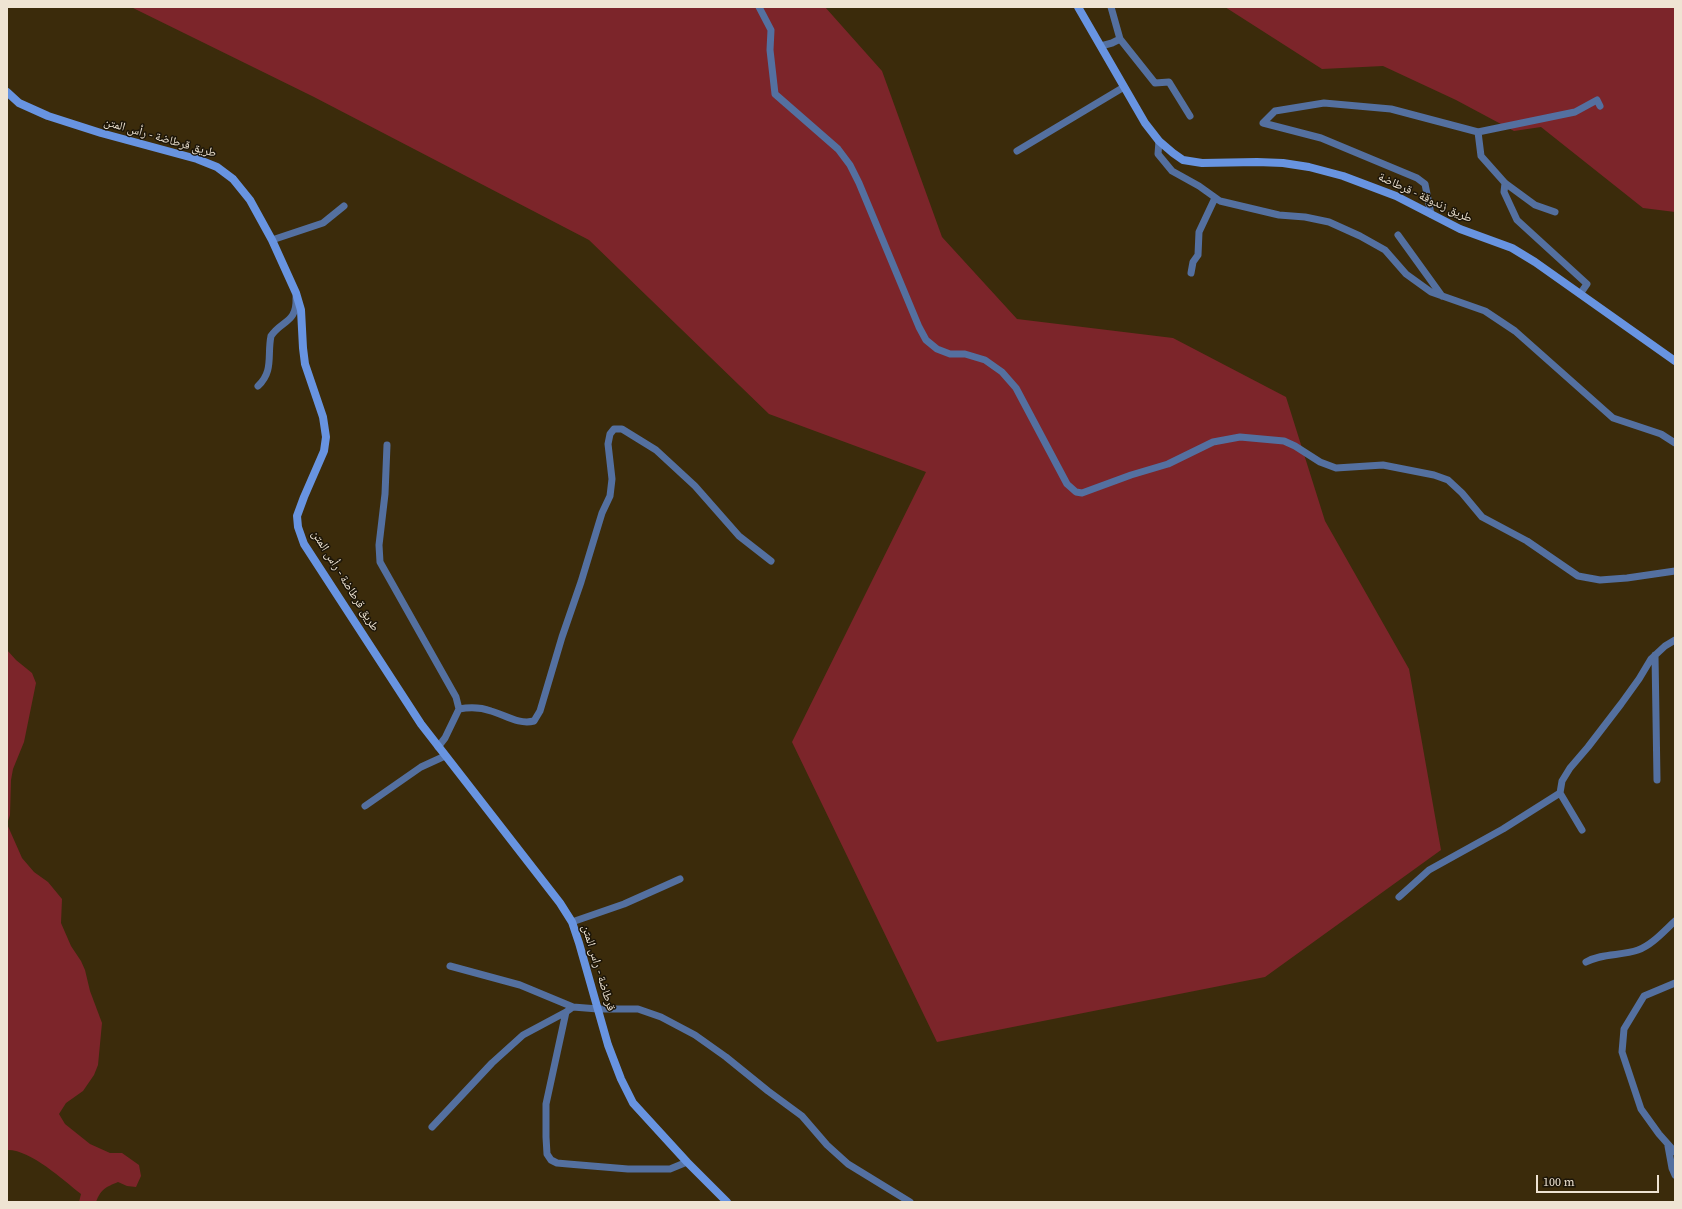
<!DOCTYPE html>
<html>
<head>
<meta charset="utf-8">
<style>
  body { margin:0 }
  #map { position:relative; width:1682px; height:1209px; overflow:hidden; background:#3b2b0b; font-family:"Source Serif 4",serif }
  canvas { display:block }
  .frame { position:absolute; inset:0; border:8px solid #efe4d3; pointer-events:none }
  .scale { position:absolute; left:1536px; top:1175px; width:123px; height:18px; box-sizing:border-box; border:2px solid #efe4d3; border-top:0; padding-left:5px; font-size:12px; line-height:14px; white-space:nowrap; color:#efe4d3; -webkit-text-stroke:3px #1c1508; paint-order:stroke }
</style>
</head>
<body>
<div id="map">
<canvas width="1682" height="1209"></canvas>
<div class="frame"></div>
<div class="scale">100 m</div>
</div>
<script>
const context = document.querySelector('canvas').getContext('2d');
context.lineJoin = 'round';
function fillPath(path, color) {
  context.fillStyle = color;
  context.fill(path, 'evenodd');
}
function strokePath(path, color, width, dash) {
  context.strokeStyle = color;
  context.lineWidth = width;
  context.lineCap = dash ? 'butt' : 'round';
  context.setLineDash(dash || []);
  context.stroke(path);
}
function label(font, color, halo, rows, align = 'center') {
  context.font = font + ' "Source Serif 4","Noto Naskh Arabic",serif';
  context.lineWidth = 3;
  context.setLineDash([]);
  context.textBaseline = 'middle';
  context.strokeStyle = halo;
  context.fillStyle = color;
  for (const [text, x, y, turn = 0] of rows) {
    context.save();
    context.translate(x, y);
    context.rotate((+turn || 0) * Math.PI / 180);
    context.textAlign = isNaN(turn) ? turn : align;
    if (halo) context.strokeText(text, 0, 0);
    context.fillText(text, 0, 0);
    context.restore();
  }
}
const green = new Path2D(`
  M131,7h694l57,64 60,166 75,82 156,19 113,59 39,124 84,148 32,181 -176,127 -328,65 -145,-300 134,-270 -157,-58 -180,-174 -275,-143z
  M1225,7h450v205l-32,-4 -102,-81 -27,4 -58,-31 -73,-34 -61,3z
  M7,650l9,10 16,13 4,10 -12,59 -11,27 -2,11 -1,35 -3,9 15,34 12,14 14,10 14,17 -1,24 10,23 10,15 4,9 5,21 12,32 -4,42 -4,10 -11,16 -17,12 -7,11 6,10 25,20 20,9h12l17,12 2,11 -5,11 -9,-1 -9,-4c-12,5 -17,7 -22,20h-17l2,-8c-18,-14 -51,-45 -74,-44z`);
const street = new Path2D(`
  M759,7l12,23 -1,20 5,44 63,55 12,16 9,18 60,144 7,13 11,9 13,5h15l20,6 17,12 14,16 51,96 9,8 6,1 49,-18 37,-11 45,-22 27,-5 44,4 11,5 25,16 16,6 47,-3 51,10 14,5 14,13 20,24 45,24 51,35 22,4 27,-2 48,-7
  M1120,39l35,44 14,-1 21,34
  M1101,46l11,-3 8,-4 -9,-32
  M1478,132l3,24 24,27 30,22 20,7
  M1159,141l-1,13 14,17 27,15 21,15 59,14 26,2 24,5 31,14 25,14 21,24 25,18 54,19 30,20 98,87 48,16 14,9
  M1017,151l107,-64
  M1505,183l-1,9 13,28 70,64 -7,10
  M1431,214l-6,-30 -8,-6 -96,-40 -58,-15 12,-12 49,-8 67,6 87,23 97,-20 22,-12 3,6
  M1398,235l44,61
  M272,240l51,-17 21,-17
  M1191,273l2,-11 5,-7 1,-23 16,-34
  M258,386c16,-15 9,-31 13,-50 11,-16 26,-13 25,-38
  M387,445l-2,49 -6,51 1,17 76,135 3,12 -14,29 -7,9
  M1655,655l2,125
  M459,709c11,-2 21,-2 32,2 14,4 28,14 43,10l6,-10 22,-74 19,-55 21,-69 8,-17 2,-17 -4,-35 2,-10 4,-5h8l34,21 39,36 44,50 32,25
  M365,806l56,-39 24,-11
  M1582,830l-22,-37 2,-12 8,-13 18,-21 33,-43 18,-25 12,-20 14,-13 10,-6
  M1399,897l30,-27 74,-41 57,-36
  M572,922l52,-18 56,-25
  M1586,962c16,-9 35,-6 52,-12 14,-5 26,-19 37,-29
  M450,966l70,19 53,22
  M1675,983l-31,13 -20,33 -2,23 19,57 18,25 16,18
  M432,1127l60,-64 31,-28 43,-23
  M1668,1146l4,22 3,7
  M687,1162l-17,7h-42l-60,-5 -11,-1 -6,-3 -4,-6 -1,-17v-33l20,-92 7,-5 25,2h40l23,8 34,18 31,22 42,34 34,25 25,29 21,19 62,38`);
const secondary = new Path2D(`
  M1078,7l67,116 14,18 14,12 10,7 19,3 55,-1 26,1 26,4 34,9 53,20 64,33 52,19 23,14 140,99
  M7,92l12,11 29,13 53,17 96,26 20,8 16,12 17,21 22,40 24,53 5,17 2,38 2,16 18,53 3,20 -2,14 -20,46 -7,19 1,11 6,17 117,180 139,179 12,19 7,21 29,102 13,34 12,24 54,59 40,40`);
const streetNames = [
  ["طريق قرطاضة - رأس المتن",160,138,16],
  ["طريق زندوقة - قرطاضة",1425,198,25],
  ["طريق قرطاضة - رأس المتن",345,581,58],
  ["قرطاضة - راس المتن",598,968,73]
];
fillPath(green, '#7c252a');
strokePath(street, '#5470a0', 7);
strokePath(secondary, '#6894e1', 8);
label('12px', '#efe4d3', '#1c1508', streetNames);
</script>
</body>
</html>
